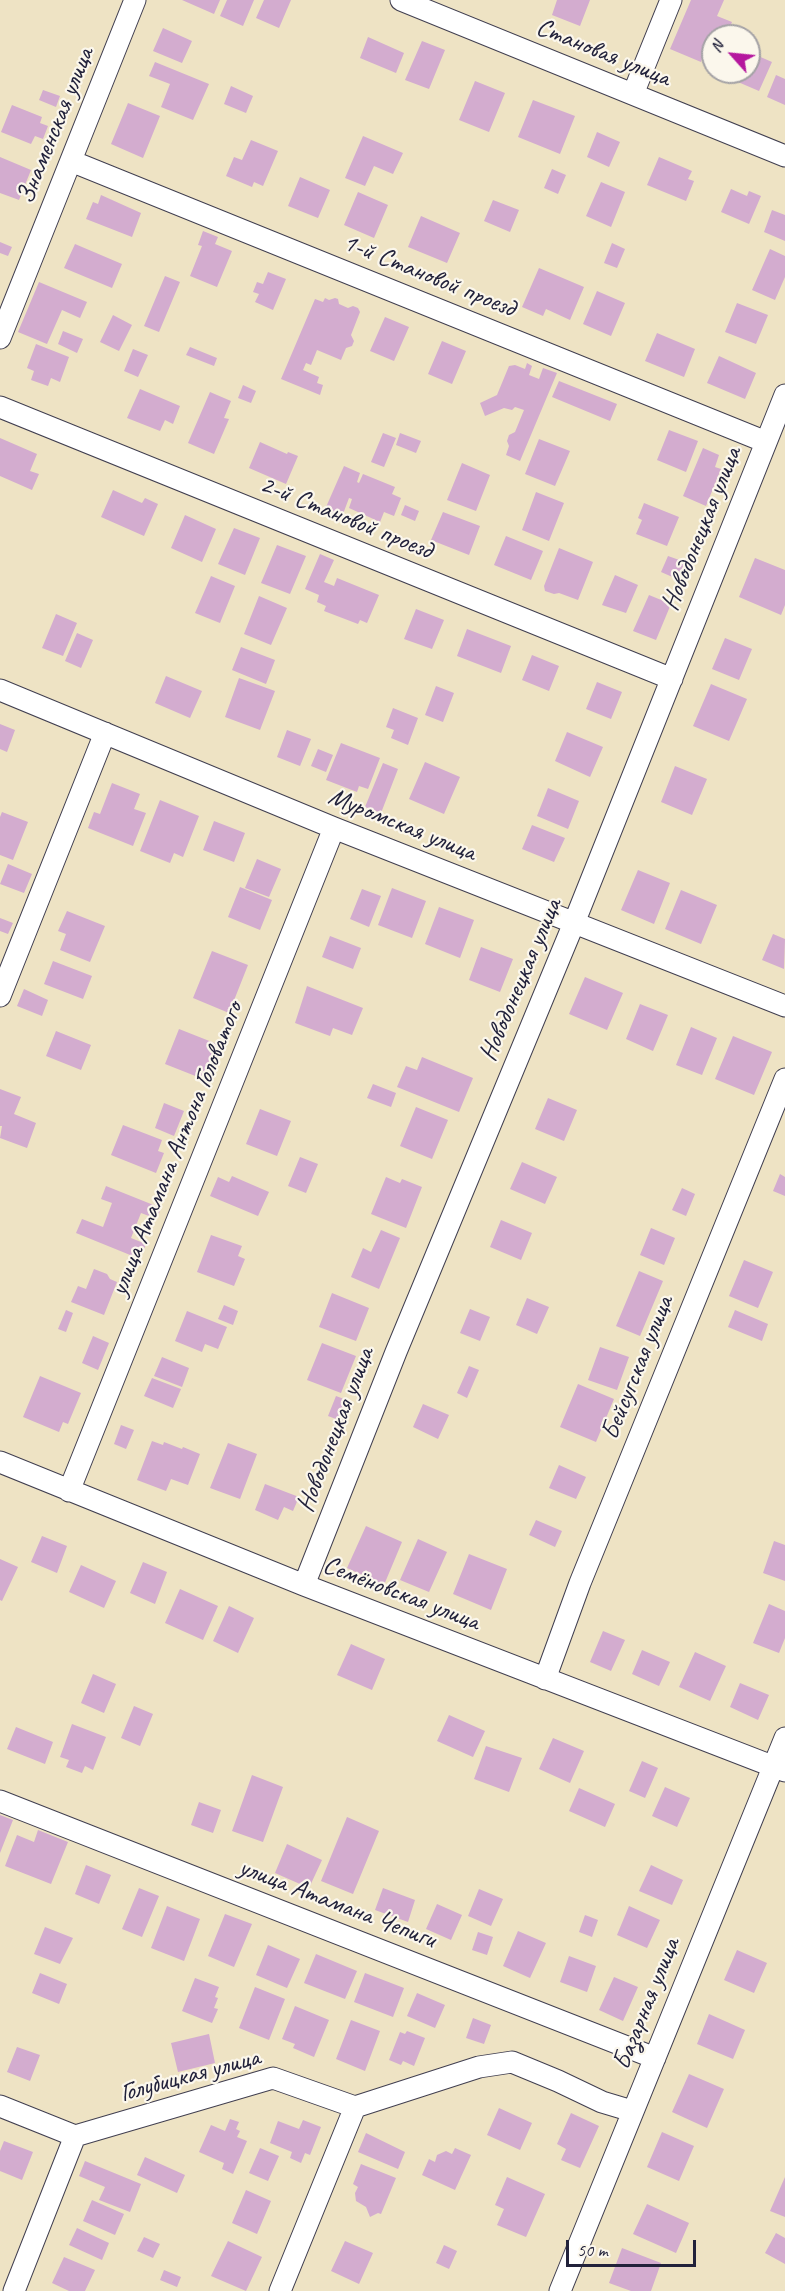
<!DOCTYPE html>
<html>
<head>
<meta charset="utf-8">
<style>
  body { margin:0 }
  #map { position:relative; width:785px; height:2291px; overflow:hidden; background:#eee3c4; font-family:Caveat,sans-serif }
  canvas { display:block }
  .north { position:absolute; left:701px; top:24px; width:60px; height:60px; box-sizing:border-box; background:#fbf7ec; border:2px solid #a4a2a5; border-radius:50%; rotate:297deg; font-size:16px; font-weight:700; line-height:24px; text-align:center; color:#22223b }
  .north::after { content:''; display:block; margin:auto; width:21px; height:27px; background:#b5179e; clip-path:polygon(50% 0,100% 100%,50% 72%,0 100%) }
  .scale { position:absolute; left:566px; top:2240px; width:130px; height:27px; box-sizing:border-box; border:3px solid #22223b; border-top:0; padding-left:8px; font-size:18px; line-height:21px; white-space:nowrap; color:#22223b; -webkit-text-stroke:4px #fbf7ec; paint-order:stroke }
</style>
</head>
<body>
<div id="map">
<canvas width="785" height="2291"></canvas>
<div class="north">N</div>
<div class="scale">50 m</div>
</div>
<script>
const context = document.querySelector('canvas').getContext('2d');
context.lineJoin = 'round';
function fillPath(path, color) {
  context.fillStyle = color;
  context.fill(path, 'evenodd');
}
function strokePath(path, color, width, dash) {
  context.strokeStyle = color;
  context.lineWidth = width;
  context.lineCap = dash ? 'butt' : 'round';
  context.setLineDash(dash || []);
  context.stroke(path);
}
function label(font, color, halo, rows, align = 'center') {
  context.font = font + ' Caveat,sans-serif';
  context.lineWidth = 4.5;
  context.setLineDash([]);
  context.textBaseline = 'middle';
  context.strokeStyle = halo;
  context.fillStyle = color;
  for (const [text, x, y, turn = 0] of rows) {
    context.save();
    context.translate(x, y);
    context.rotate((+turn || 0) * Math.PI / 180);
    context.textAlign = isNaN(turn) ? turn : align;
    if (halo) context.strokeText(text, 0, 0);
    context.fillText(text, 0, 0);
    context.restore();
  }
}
const building = new Path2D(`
  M182,0h38l-6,14z
  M227,0h27l-11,26 -23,-10z
  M264,0h27l-12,28 -23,-10z
  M557,0h33l-10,26 -28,-11z
  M691,0h33l-7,16 15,6 -6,14h-13l-1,27 -10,-4 -1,3 -31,-13z
  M163,28l29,13 -10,22 -29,-12z
  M368,37l36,16 -8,20 -36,-15z
  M422,41l23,9 -16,39 -24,-9z
  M749,52l23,10 -13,29 -35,-15 2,-4h23z
  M155,62l54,22 -16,36 -32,-13 9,-23 -21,-8z
  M776,75l9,4v26l-18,-8z
  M475,81l30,12 -16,39 -30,-12z
  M231,86l22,10 -7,17 -22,-9z
  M43,90l17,6 -4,11 -17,-7z
  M533,100l42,16 -15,38 -42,-17z
  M128,103l32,13 -17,42 -32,-14z
  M12,105l30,12 -2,6 8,3 -5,13 -8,-3 -4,8 -30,-12z
  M597,132l23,10 -11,25 -22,-10z
  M363,136l40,17 -10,21 -19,-8 -9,20 -20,-8z
  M251,140l27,11 -15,35 -9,-4 -2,5 -26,-11 8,-19 8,3z
  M0,157l31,13 -12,30 -19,-7z
  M659,157l33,14 -4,8 6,2 -8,20 -39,-16z
  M552,169l14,6 -8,19 -14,-6z
  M300,177l30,13 -12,28 -30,-12z
  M601,182l24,10 -14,35 -25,-11z
  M731,189l16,7 2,-5 12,5 -12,28 -28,-12z
  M358,192l30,13 -14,33 -30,-13z
  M101,195l40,18 -9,24 -46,-18 7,-17 5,2z
  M493,200l26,10 -9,22 -26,-11z
  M772,210l13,5v26l-21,-9z
  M421,216l39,17 -13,30 -39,-16z
  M203,231l15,6 -3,7 17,7 -15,36 -27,-11 12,-30 -4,-1z
  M0,242l12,5 -4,9 -8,-3z
  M612,243l13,6 -8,19 -13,-5z
  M75,244l47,20 -10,24 -48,-20z
  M770,249l15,7v21l-10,23 -23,-10z
  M539,268l45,19 -14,33 -24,-11 -3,7 -21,-9z
  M268,272l18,7 -13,31 -18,-8 4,-8 -6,-2 4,-10 6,2z
  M165,276l15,6 -21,50 -15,-6z
  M39,282l48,20 -7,16 -18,-8 -15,34 -29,-12z
  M597,291l28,12 -14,33 -28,-12z
  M325,298l4,2 6,-2 3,1 1,5 9,4 5,-2 5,2 2,4 -9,23 3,6 -2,5 -6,2 -5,12 -24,-10 -6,15 -5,-2 -3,7 16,7 -2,6 6,2 -3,10 -39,-16 34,-80 8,3z
  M737,303l31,12 -12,29 -31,-12z
  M113,315l19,10 -13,26 -19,-9z
  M385,317l24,10 -15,34 -24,-10z
  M63,331l20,8 -6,14 -19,-9z
  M657,333l38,16 -11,28 -39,-16z
  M442,341l24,10 -14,33 -24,-10z
  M36,344l33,13 -9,25 -9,-4 -3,8 -17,-6 3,-9 -7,-3z
  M190,347l27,11 -3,8 -28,-11z
  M133,349l15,6 -10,22 -14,-6z
  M719,356l37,17 -11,26 -38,-16z
  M527,363l5,3 -3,9 10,4 4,-11 14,5 -37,88 -14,-6 3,-9 -2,-5 2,-6 6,-3 9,-22 -9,-3 -3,3 -8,-2 -19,8 -5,-13 17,-8 12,-29 6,-1 10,4z
  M559,381l58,23 -7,17 -58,-24z
  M243,385l13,6 -5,12 -13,-5z
  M140,389l40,17 -7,18 -8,-4 -5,11 -33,-13z
  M210,392l21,9 -7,17 5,1 -15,35 -26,-11z
  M669,430l29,11 -12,31 -29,-12z
  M383,433l13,5 -12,29 -13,-5z
  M400,433l21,8 -5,12 -20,-8z
  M0,438l37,16 -7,17 9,3 -7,16 -32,-14z
  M539,439l31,12 -15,35 -30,-12z
  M260,442l27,12 1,-2 10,4 -12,28 -37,-16z
  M703,448l16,7 -4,12 6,2 -15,37 -23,-10z
  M462,463l28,12 -14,36 -29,-11z
  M344,466l16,7 -3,9 2,1 4,-9 32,13 -3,7 9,4 -7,18 -10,-4 -4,10 -31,-14 3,-9 -3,-1 -9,24 -17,-8z
  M113,490l29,13 3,-5 13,6 -14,32 -43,-19z
  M536,492l28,11 -15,38 -27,-11z
  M644,503l35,14 -12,29 -31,-12 6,-14 -4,-2z
  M405,505l14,6 -4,10 -14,-6z
  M443,512l37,14 -11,29 -38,-15z
  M185,515l31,14 -14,33 -31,-14z
  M234,528l26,10 -15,37 -27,-11z
  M506,536l37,15 -12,29 -37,-15z
  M277,545l29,11 -16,38 -29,-11z
  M559,548l34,14 -15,38 -19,-7 -5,1 -9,-3 -1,-5z
  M320,554l14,6 -10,22 10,4 3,-8 42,17 -12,28 -7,-3 -2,4 -34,-13 2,-5 -9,-4 2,-7 -14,-6z
  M668,556l17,6 -8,17 -16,-7z
  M755,558l30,12v35l-4,10 -42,-18z
  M615,575l23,10 -12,28 -24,-8z
  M211,576l24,10 -15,37 -25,-10z
  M649,595l22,9 -15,36 -23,-9z
  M259,596l28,12 -16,37 -27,-11z
  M416,609l28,11 -12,29 -28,-10z
  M56,614l21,9 -14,33 -21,-8z
  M467,629l44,17 -10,27 -44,-17z
  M77,633l16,7 -12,28 -16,-7z
  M725,638l27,11 -13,31 -27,-11z
  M241,647l34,13 -9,24 -34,-14z
  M532,655l27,11 -10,25 -27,-11z
  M166,676l36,15 -12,27 -35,-15z
  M239,678l36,13 -15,39 -35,-13z
  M597,682l25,10 -11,27 -25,-10z
  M711,684l36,15 -18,42 -36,-15z
  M436,686l18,7 -11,29 -18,-7z
  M393,708l25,10 -10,27 -17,-7 3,-8 -8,-3z
  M0,724l15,6 -8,22 -7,-3z
  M287,730l24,9 -11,27 -23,-9z
  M567,732l36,15 -13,30 -35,-16z
  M341,743l39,15 -12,31 -9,-3 -2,6 -31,-12z
  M318,749l15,6 -7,17 -15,-6z
  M425,762l35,15 -16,37 -35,-15z
  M383,763l15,6 -17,44 -16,-6z
  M675,766l32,13 -15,36 -31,-13z
  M112,783l28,11 -6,15 12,4 -13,33 -45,-18 6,-16 6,2z
  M548,788l31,13 -11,28 -31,-13z
  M160,800l39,16 -16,41 -9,-4 -4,10 -30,-12z
  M2,812l26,10 -15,38 -13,-5v-38z
  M214,821l31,12 -11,29 -31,-12z
  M532,825l33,13 -11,24 -32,-13z
  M257,859l24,10 -12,28 -24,-9z
  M8,864l24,10 -8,19 -24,-9z
  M638,870l32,13 -16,41 -33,-14z
  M240,887l32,13 -12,30 -32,-13z
  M392,888l34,13 -14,37 -34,-13z
  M362,889l19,7 -12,31 -19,-8z
  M681,890l36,15 -16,39 -36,-15z
  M439,907l35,13 -14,38 -35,-14z
  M67,911l38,15 -15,36 -30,-12 6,-16 -8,-3z
  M0,918l13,5 -5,11 -8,-3z
  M773,934l12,5 -1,30 -22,-9z
  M330,936l31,12 -8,21 -31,-12z
  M481,947l32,12 -13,33 -31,-12z
  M212,951l36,14 -19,48 -36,-15z
  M53,961l39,15 -9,23 -39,-15z
  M585,977l38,16 -16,37 -38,-16z
  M307,986l56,22 -11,27 -19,-7 -3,8 -35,-13z
  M24,989l24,11 -6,16 -25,-10z
  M640,1004l28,11 -15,36 -27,-12z
  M691,1027l26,11 -15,37 -26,-10z
  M179,1029l38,15 -14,35 -38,-15z
  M56,1031l35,14 -10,25 -35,-14z
  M733,1036l39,16 -18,43 -39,-16z
  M422,1057l51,21 -14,34 -62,-25 9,-21 11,4z
  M373,1084l23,9 -5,14 -24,-9z
  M0,1089l21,8 -7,17 22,9 -9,25 -27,-10 2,-12h-2z
  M548,1098l29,12 -13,31 -29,-12z
  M164,1103l20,8 -10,25 -19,-8z
  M416,1107l32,13 -16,39 -32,-13z
  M260,1109l31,12 -14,35 -31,-12z
  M123,1125l39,15 -4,11 6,2 -8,20 -45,-18z
  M300,1157l18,7 -12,29 -18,-7z
  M522,1162l35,15 -12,27 -35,-15z
  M780,1174l5,3v19l-12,-5z
  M232,1176l37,16 -11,24 -48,-20 8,-19 11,5z
  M386,1177l14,6 2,-4 20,8 -16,41 -35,-14z
  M106,1186l55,22 -4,11 -16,-6 -10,25 15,6 -6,15 -64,-26 6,-14 21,8 9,-24 -11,-4z
  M682,1188l13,6 -9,22 -14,-6z
  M501,1220l31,13 -11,27 -31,-13z
  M651,1228l24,10 -11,27 -24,-10z
  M381,1230l19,8 -21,51 -28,-12 12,-29 8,4z
  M211,1235l31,11 -4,10 7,3 -11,27 -37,-14z
  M744,1260l29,12 -15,36 -29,-12z
  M94,1269l13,5 3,5 7,3 -13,33 -33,-13 7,-16 8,3z
  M639,1271l24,10 -23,55 -24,-10z
  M332,1293l37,15 -13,33 -37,-14z
  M527,1298l22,9 -12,27 -21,-9z
  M224,1305l14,6 -5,14 -15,-6z
  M470,1309l20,8 -10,24 -20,-8z
  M66,1310l7,3 -7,19 -8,-3z
  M735,1310l33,14 -6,17 -34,-14z
  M187,1311l40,16 -9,22 -13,-5 -3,8 -27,-11z
  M93,1336l16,7 -11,27 -16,-7z
  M322,1343l34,13 -15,37 -34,-13z
  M600,1347l29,10 -12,33 -29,-10z
  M162,1357l27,11 -7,19 -28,-11z
  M469,1366l10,4 -12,28 -10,-5z
  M40,1376l41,17 -13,31 -5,-2 -4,10 -36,-15z
  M152,1378l29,11 -8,19 -29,-12z
  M578,1384l36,15 -18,43 -36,-15z
  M336,1396l16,6 -8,20 -16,-6z
  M423,1404l26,11 -11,24 -25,-12z
  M121,1425l13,5 -8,19 -12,-5z
  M152,1441l11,4 1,-3 18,7 1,-2 17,7 -12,31 -17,-6 -5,12 -29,-11z
  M228,1443l29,11 -17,45 -30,-11z
  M559,1465l27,12 -10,22 -27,-11z
  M265,1484l34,13 -6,14 -9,-4 -6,13 -23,-10z
  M536,1520l26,11 -7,16 -26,-12z
  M366,1526l36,16 -18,43 -37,-17z
  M42,1536l25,10 -10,27 -26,-11z
  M418,1539l29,13 -18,40 -29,-12z
  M774,1541l11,4v36l-22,-8z
  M469,1554l38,15 -16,41 -38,-16z
  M0,1559l18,8 -16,34 -2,-1z
  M143,1562l24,10 -12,32 -25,-11z
  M81,1565l35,16 -12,27 -35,-16z
  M180,1589l38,17 -15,34 -38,-17z
  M769,1604l16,7v27l-6,15 -26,-10z
  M229,1606l25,12 -16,35 -25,-12z
  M603,1631l22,9 -14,31 -21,-9z
  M351,1644l34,15 -13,31 -35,-15z
  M642,1650l28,12 -11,24 -27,-12z
  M695,1652l31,14 -16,35 -31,-14z
  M93,1674l23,10 -12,29 -23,-10z
  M740,1683l29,12 -11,25 -28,-13z
  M134,1706l19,8 -13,32 -19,-8z
  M449,1715l36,16 -12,26 -36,-16z
  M72,1724l34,13 -13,33 -8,-4 -3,7 -16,-6 3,-7 -9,-3z
  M16,1727l37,15 -8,22 -38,-15z
  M553,1738l31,13 -14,32 -31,-14z
  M486,1746l36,12 -13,34 -35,-13z
  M642,1761l16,7 -13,30 -16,-7z
  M252,1775l31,12 -20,55 -31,-11z
  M665,1787l25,11 -13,29 -25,-11z
  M579,1788l36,16 -10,23 -36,-16z
  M199,1802l22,8 -8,23 -22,-8z
  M0,1815l13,5 -13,33z
  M347,1817l32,14 -26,63 -32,-13z
  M38,1830l30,12 -17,42 -46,-18 12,-31 17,7z
  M287,1844l35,16 -13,28 -34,-15z
  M86,1865l25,10 -12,29 -24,-10z
  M651,1865l32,15 -11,25 -33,-14z
  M139,1888l20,8 -17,41 -20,-8z
  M383,1888l32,12 -7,22 -33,-12z
  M479,1889l24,10 -12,27 -23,-10z
  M437,1904l25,11 -11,25 -25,-11z
  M167,1906l33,13 -16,42 -33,-13z
  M629,1906l31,14 -13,28 -30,-13z
  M225,1914l27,10 -18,43 -26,-11z
  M585,1915l13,5 -6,17 -13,-5z
  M45,1927l28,11 -13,26 -26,-10z
  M518,1931l28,12 -16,35 -27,-12z
  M478,1932l15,5 -6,18 -15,-5z
  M268,1945l32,14 -13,29 -31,-13z
  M737,1950l30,13 -13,30 -30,-13z
  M316,1954l41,17 -12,28 -41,-16z
  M569,1956l27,10 -9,26 -27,-10z
  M40,1973l27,11 -8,20 -27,-11z
  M365,1973l39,15 -11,29 -39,-15z
  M614,1977l24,10 -15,34 -24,-11z
  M195,1978l24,9 -4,10 3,1 -4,10 4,1 -6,14 -30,-12z
  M255,1987l30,12 -16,41 -30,-12z
  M417,1993l28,12 -10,23 -28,-12z
  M295,2006l34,14 -15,37 -21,-9 2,-4 -13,-5z
  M709,2014l36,16 -12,29 -36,-15z
  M473,2018l18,7 -7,19 -18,-6z
  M351,2020l29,11 -15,40 -29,-12z
  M407,2031l18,7 -11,28 -11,-5 -2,4 -12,-5 11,-28 5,2z
  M209,2034l6,29 -37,9 -7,-29z
  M17,2047l23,8 -10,26 -23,-9z
  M689,2074l35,15 -17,39 -35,-16z
  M499,2108l33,15 -12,27 -33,-15z
  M571,2113l28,13 -19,42 -19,-8 5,-11 -9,-5z
  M230,2119l9,3 -3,7 4,2 -3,6 10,4 -14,33 -11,-5 2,-6 -25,-11 12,-27 14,6z
  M303,2120l18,7 -11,28 -5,-2 -4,10 -11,-5 2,-6 -22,-9 8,-22 21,8z
  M662,2132l32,14 -15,35 -32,-14z
  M366,2133l39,19 -7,17 -40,-17z
  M4,2141l29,11 -11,28 -22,-9v-20z
  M260,2148l19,8 -11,25 -19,-8z
  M455,2148l16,7 -16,35 -33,-15 7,-16 6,3 2,-7 9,-4 6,3z
  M145,2157l40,18 -8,18 -40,-18z
  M85,2161l56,23 -11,28 -31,-12 6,-13 -26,-11z
  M361,2164l35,14 -15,36 -3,-1 -8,4 -4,-10 -10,-6 -1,-8 3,-6 -5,-3z
  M507,2177l38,17 -19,43 -29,-12 7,-16 -9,-4z
  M785,2177v40l-15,-6z
  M246,2190l25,11 -14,33 -25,-11z
  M92,2200l32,14 -9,21 -32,-14z
  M647,2204l42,19 -13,30 -43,-19z
  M77,2228l32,15 -7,17 -33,-15z
  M776,2233l9,5v26l-20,-11z
  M144,2237l16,7 -7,14 -16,-7z
  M228,2241l34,16 -16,34 -35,-15z
  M345,2241l28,12 -14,31 -28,-13z
  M444,2245l13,6 -8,18 -13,-6z
  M622,2248l39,15 -10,28h-20l-22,-8z
  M64,2257l31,13 -10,21h-16l-17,-8z
  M164,2270l17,7 -4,10 -17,-7z`);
const street = new Path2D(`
  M401,0l384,156
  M633,94l38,-94
  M71,161l695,281
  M0,338l135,-338
  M0,407l672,272
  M0,690l334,138 451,178
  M0,996l105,-263
  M0,1462l304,123 481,186
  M69,1491l265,-663
  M304,1585l92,-233 178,-429 211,-528
  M545,1679l35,-96 205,-504
  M0,1801l655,257
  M0,2106l75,30 198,-58 82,29 124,-40 33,-5 46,19 44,21 30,9
  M14,2291l61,-155
  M280,2291l75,-184
  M560,2291l225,-553`);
const streetNames = [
  ["Становая улица",603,53,22],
  ["Знаменская улица",56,126,-68],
  ["1-й Становой проезд",429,276,22],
  ["2-й Становой проезд",346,518,22],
  ["Новодонецкая улица",702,529,-68],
  ["Муромская улица",402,825,22],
  ["Новодонецкая улица",521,980,-67],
  ["улица Атамана Антона Головатого",177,1149,-68],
  ["Бейсугская улица",638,1368,-68],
  ["Новодонецкая улица",336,1430,-69],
  ["Семёновская улица",401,1594,21],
  ["улица Атамана Чепиги",337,1904,21],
  ["Базарная улица",647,2004,-68],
  ["Голубицкая улица",190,2076,-15]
];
fillPath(building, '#d3accf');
strokePath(street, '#413f50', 23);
strokePath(street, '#fff', 21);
label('26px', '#22223b', '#fbf7ec', streetNames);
</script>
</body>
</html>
